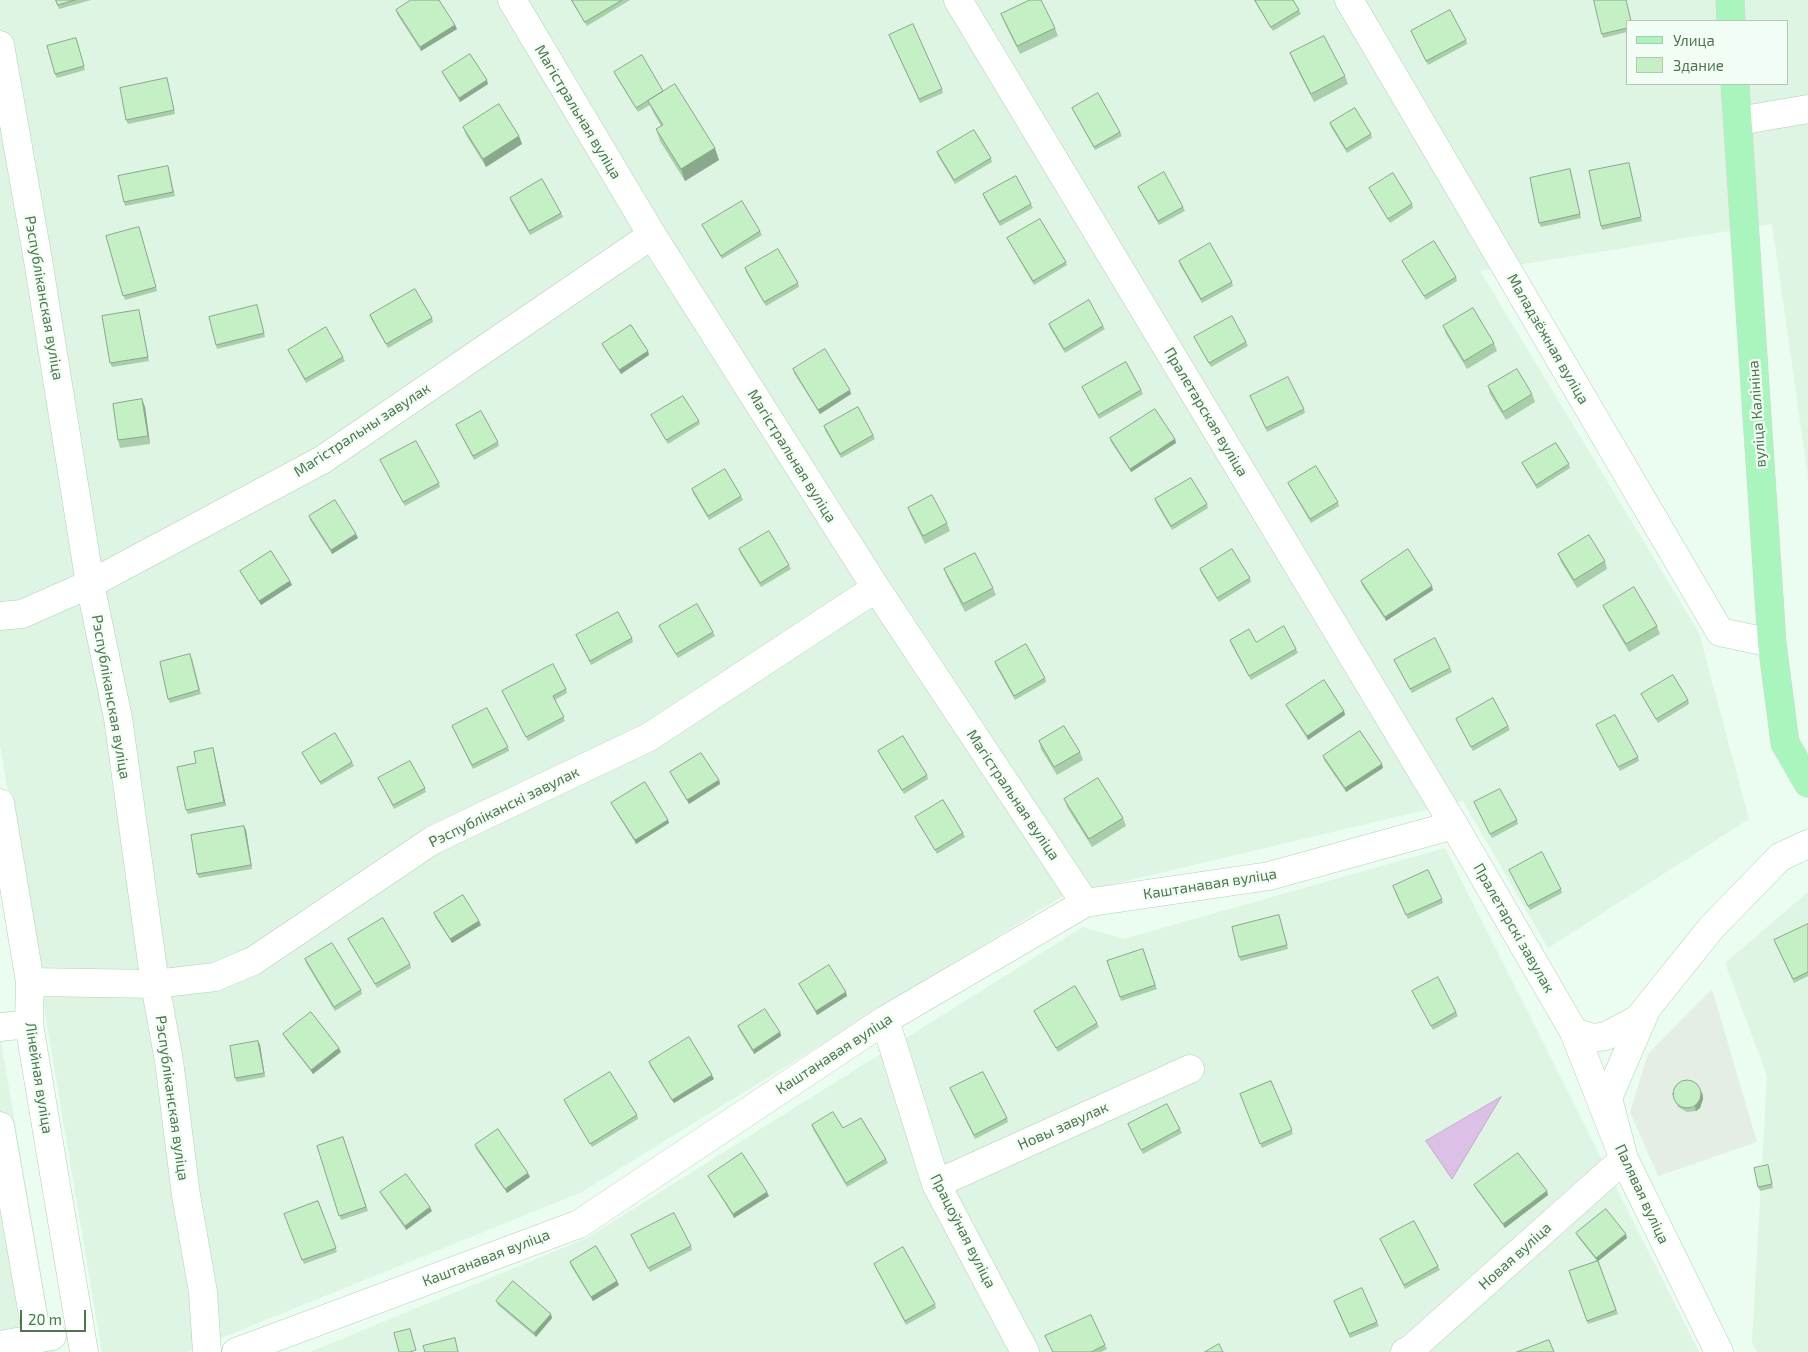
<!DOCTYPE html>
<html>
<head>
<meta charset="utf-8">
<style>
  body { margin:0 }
  #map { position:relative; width:1808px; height:1352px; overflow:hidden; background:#ebfcf0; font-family:"Exo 2",sans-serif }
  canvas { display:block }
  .legend { position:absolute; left:1626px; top:20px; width:162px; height:65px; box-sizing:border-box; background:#f2fef5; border:1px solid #b1c8b3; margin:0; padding:6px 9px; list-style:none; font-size:15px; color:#4f764f }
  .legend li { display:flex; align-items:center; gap:10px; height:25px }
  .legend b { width:25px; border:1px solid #b1c8b3 }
  .scale { position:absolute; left:20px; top:1310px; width:66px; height:22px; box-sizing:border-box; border:2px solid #4f764f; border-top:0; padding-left:6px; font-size:15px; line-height:18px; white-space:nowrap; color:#4f764f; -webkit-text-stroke:4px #f2fef5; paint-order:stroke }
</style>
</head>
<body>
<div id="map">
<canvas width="1808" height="1352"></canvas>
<ul class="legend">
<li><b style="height:6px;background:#a9f5bd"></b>Улица</li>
<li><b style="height:14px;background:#c5f0c6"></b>Здание</li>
</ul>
<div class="scale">20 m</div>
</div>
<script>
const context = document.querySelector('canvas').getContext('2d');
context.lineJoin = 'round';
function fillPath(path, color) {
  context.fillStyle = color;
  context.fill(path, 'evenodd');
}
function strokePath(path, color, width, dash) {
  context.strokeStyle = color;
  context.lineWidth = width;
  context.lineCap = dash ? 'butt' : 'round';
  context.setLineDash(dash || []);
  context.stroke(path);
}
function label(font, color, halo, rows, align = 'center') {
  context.font = font + ' "Exo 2",sans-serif';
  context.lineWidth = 4.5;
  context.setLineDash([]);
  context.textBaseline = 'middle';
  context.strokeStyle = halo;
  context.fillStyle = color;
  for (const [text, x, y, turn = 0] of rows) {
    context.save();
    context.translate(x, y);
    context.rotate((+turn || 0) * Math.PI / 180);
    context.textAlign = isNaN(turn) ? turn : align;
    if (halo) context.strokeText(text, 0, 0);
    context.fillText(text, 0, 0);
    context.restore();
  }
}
const residential = new Path2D(`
  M0,0h1808v477l-36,-253 -292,47 219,362 50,186 -201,129 -85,-147 -400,95 -483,297 -394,159h-84l-102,-607zM1627,21h160v63h-160z
  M1445,848l254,504h-1389l277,-114 496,-311 41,12z
  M1808,892v460h-51l-5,-9 15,-267 -42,-113z
  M0,1037l52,299 3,16h-55z`);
const industrial = new Path2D(`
  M1712,989l45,153 -99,34 -28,-64 18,-58z`);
const water = new Path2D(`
  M1501,1097l-49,82 -26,-38z`);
const minor = new Path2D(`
  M512,0l140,235 224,353 209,315
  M958,0l496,825 120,207 50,127 95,193
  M1349,0l371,632 52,11
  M0,45l38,215 52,324 28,134 37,266 14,77 17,134 17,97 4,60
  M1738,121l70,-12
  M0,616l22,-2 68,-30 232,-124 330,-225
  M0,803l30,179 -1,42 55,328
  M30,982l125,2 60,-7 38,-16 180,-121 216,-103 227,-149
  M885,1020l51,164 89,168
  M0,1027l29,-3
  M1574,1032l19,6 13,-2 32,-17 74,-92 68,-70 28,-13
  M0,1126l37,212
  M936,1184l254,-115
  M0,1345l52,-9
  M236,1352l343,-128 306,-204 200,-117 184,-27 185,-51
  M1405,1352l5,-2 214,-191 -16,-61 38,-88`);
const major = new Path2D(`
  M1730,0l1,21
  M1735,84l37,559 13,100 23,40`);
const wall = new Path2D(`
  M56,0h35l-32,9z
  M571,0h59l-43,26z
  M1254,0h39l8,14 -28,17z
  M1626,0l5,21h-4v11l-24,6 -1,-4z
  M396,10l59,15 2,4 -36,22 -24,-37z
  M1001,14l54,14 3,8 -38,18 -16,-32z
  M1411,31l55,9 1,4 -39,21z
  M891,39l51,50 1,4 -23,10z
  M77,42l8,28 -28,8 -2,-4z
  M1290,53l55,23 3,8 -34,18 -21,-41z
  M442,72l46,12 -28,18 -16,-26z
  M614,72l49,19 56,69 -34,21 -25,-40 -4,-12 5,-3 -8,-14 -3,-7 -12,7 -22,-36z
  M167,78l8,36 -47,10 -2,-4z
  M1072,108l48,24 2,4 -27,14 -21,-38z
  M1330,123l41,11 1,4 -25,15 -16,-26z
  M463,127l56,9 3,8 -36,23 -20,-32z
  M937,152l54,6 1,4 -37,22 -17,-28z
  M1630,167l12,54 -40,9 -1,-4z
  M1570,169l11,49 -40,9 -2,-4z
  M169,170l6,26 -50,10 -1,-4z
  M1138,187l45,20 2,4 -26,14 -19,-34z
  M1369,188l43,16 1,4 -23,15 -19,-31z
  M983,194l48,10 2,4 -33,18 -16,-28z
  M510,198l51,15 2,4 -33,18 -19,-33z
  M702,225l58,6 2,4 -40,24 -18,-30z
  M140,231l17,60 -32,9 -19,-64z
  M1007,238l59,24 1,3 -33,20 -25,-43z
  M1179,261l53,21 1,4 -31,17 -22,-38z
  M1402,261l54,16 1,4 -31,19 -22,-35z
  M745,268l53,15 1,4 -33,19 -20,-34z
  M257,305l8,32 -48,12 -1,-4z
  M140,314l9,47 -37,6 -2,-4z
  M370,315l62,3 1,4 -45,26 -17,-29z
  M1049,324l54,2 2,3 -40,24 -15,-25z
  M1443,326l51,17 3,8 -30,18 -21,-35z
  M1194,337l52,5 2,4 -37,21z
  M602,344l47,11 -28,19 -17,-26z
  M288,350l55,7 2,4 -39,22z
  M793,369l58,25 -31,20 -26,-41z
  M1488,386l44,8 3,8 -29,18 -16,-26z
  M1082,387l59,3 2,4 -44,25z
  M1250,396l54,13 1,4 -38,19z
  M145,407l5,37 -30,4 -2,-8z
  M651,415l48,6 1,3 -32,20 -15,-25z
  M456,425l42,17 1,4 -25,14z
  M824,426l49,9 2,4 -34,19 -16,-28z
  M1110,438l65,1 1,4 -45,29 -20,-30z
  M380,460l59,23 1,4 -35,19z
  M1522,463l47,1 1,4 -33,21 -13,-22z
  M1288,483l50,19 1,4 -28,17 -21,-36z
  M692,489l49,7 2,4 -34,20 -16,-27z
  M1155,499l52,5 1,4 -36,22 -16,-27z
  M908,508l39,15 3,8 -25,13 -14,-28z
  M309,516l49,22 -26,16 -22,-34z
  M739,549l50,16 2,4 -30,18 -21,-34z
  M1558,554l47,7 2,8 -30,19 -16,-26z
  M944,569l49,19 3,7 -31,17 -18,-35z
  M1200,569l50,9 1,4 -32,20 -18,-29z
  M240,571l50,10 2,4 -31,20 -19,-30z
  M1361,581l72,9 -47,31 -24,-36z
  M1603,606l54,20 3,8 -31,18 -23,-39z
  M659,626l54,6 2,4 -37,22 -17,-28z
  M576,635l56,3 1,4 -42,23z
  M1230,640l26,2 40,7 2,4 -47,27 -20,-36z
  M192,658l9,36 -31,9 -2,-4z
  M1394,660l56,8 2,4 -40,21z
  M995,662l50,16 1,4 -31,18 -19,-34z
  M566,689l1,4 -12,7 10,21 -37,20 -26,-50z
  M1641,694l47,6 1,4 -31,19 -15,-25z
  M1286,705l58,6 1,4 -37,25 -20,-31z
  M1456,719l52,7 2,4 -37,21z
  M1596,725l42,32 1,4 -19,10z
  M452,726l56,21 1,4 -36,18z
  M1039,741l41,11 3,8 -26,15 -16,-26z
  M878,751l49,24 1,4 -24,15 -24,-39z
  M214,752l12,54 -38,8 -2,-4 10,-47z
  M302,753l50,9 2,4 -33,19 -17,-28z
  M1323,756l60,12 -37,24 -22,-32z
  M670,772l49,8 1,4 -31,20 -17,-28z
  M378,778l47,10 1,4 -32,17z
  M1064,799l59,19 3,8 -34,21 -25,-40z
  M1474,802l43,18 1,4 -26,14z
  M611,803l57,17 1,3 -33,21 -23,-37z
  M915,817l48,16 2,4 -28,17 -20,-33z
  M246,830l6,39 -53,9 -2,-4z
  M1509,870l52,19 1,4 -32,17z
  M1394,890l48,9 1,4 -35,16z
  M434,913l45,8 2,4 -29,18 -17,-26z
  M1279,915l9,34 -47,12 -2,-4z
  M1808,924v52l-14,7 -20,-43z
  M348,939l62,25 1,4 -34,20 -27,-46z
  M1143,949l14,40 -36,12 -1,-4z
  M305,959l56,31 1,4 -27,17 -29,-48z
  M799,984l48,12 -30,19 -16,-27z
  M1412,991l44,21 2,4 -25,14z
  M1034,1011l63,12 2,4 -41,25 -22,-37z
  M738,1026l42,6 1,4 -27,18 -15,-24z
  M283,1034l58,18 -28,22 -28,-36z
  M258,1041l2,4 5,32 -28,5 -2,-4z
  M649,1062l65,17 -40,24 -24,-37z
  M1271,1081l22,53 -31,14 -22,-54z
  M950,1088l57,30 1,4 -33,17z
  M1673,1094l30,1v4l-3,9 -4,3 -9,1 -9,-5z
  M564,1100l73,15 1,4 -46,28 -26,-43z
  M1128,1124l52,5 2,4 -39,21z
  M812,1125l74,34 2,4 -41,24 -34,-58z
  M343,1137l25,74 -27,9 -24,-74z
  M475,1145l55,32 -23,16 -31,-44z
  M1769,1169l4,19 -13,3 -2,-4z
  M708,1176l61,20 -35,22 -24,-39z
  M1474,1185l74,10 -43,33 -29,-39z
  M380,1192l52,19 -26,19 -24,-34z
  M318,1201l19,51 -33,12 -20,-50z
  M1576,1233l51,5 -29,23 20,53 -30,10 -19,-53 28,-10 -19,-24z
  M631,1235l60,11 1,4 -42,22z
  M1380,1239l58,27 2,4 -35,19z
  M570,1262l47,19 2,4 -26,16 -22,-35z
  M874,1264l61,40 1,4 -30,17z
  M496,1301l56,17 -16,19 -38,-32z
  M1335,1305l42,17 2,4 -29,12z
  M1105,1345l2,4 -6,3h-49z`);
const shadedWall = new Path2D(`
  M455,25l2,4 -36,22 -1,-4z
  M487,80l1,4 -28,18 -1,-4z
  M519,136l3,8 -36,23 -3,-8z
  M715,148l4,12 -34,21 -4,-12z
  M648,351l1,4 -28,19 -2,-4z
  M850,390l1,4 -31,20 -2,-4z
  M142,399l3,8 5,37 -2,-8z
  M1175,439l1,4 -45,29 -1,-3z
  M356,534l2,4 -26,16 -1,-4z
  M290,581l2,4 -31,20 -2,-4z
  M1432,586l1,4 -47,31 -1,-4z
  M1344,711l1,4 -37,25 -1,-4z
  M213,748l1,4 12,54 -2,-4z
  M1382,764l1,4 -37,24 -1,-4z
  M719,780l1,4 -31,20 -2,-4z
  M668,820l1,3 -33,21 -1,-4z
  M244,826l2,4 6,39 -1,-4z
  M479,921l2,4 -29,18 -2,-4z
  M846,992l1,4 -30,19 -1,-4z
  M780,1032l1,4 -27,18 -1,-4z
  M258,1041l2,4 5,32 -1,-4z
  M339,1048l2,4 -28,22 -2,-4z
  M712,1075l2,4 -40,24 -2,-3z
  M1702,1091l1,8 -3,9 -4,3 -1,-4z
  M528,1173l2,4 -23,16 -2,-4z
  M1547,1191l1,4 -43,33 -2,-4z
  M767,1192l2,4 -35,22 -1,-4z
  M430,1207l2,4 -26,19 -1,-4z
  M1626,1234l1,4 -30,24 -1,-4z
  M617,1281l2,4 -26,16 -2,-4z
  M551,1314l1,4 -16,19 -2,-4z`);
const building = new Path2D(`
  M56,0h19l-17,5z
  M411,0h28l16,25 -35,22 -24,-37z
  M572,0h50l-37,22z
  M1030,0h11l14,28 -38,18 -16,-32z
  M1255,0h38l6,10 -28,17z
  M1594,0h32l5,21h-4v7l-25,6z
  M1450,10l16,30 -40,21 -15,-30z
  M913,24l29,65 -23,10 -30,-64z
  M1324,36l21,40 -34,18 -21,-41z
  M76,38l8,28 -29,8 -8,-28z
  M470,54l17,26 -28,18 -17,-26z
  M642,55l21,36 -27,17 -22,-36z
  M167,78l7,32 -48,10 -6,-32z
  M675,84l40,64 -34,21 -25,-40 7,-4 -15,-24z
  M1098,93l22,39 -26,15 -22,-39z
  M499,104l20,32 -36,23 -20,-32z
  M1355,108l16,26 -25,15 -16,-26z
  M974,130l17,28 -37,22 -17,-28z
  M1629,163l12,54 -40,9 -12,-55z
  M168,166l5,26 -49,10 -6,-26z
  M1570,169l10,45 -41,9 -9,-45z
  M1164,172l19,35 -25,14 -20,-34z
  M1393,173l19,31 -24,15 -19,-31z
  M1016,176l15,28 -32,18 -16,-28z
  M542,179l19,34 -32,18 -19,-33z
  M742,201l18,30 -39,25 -19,-31z
  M1040,219l26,43 -33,19 -26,-43z
  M139,227l17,60 -33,9 -17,-60z
  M1434,241l22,36 -32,19 -22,-35z
  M1210,243l22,39 -31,17 -22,-38z
  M778,249l20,34 -34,19 -19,-34z
  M415,289l17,29 -46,26 -16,-29z
  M1089,300l14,26 -39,23 -15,-25z
  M257,305l7,28 -48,12 -7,-28z
  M1473,308l21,35 -30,18 -21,-35z
  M139,310l9,47 -38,6 -8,-47z
  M1232,316l14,26 -37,21 -15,-26z
  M631,325l17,26 -29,19 -17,-26z
  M326,327l17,30 -38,22 -17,-29z
  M825,349l25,41 -32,20 -25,-41z
  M1126,362l15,28 -43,25 -16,-28z
  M1517,369l15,25 -29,18 -15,-26z
  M1288,377l16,32 -38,19 -16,-32z
  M683,396l16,25 -33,19 -15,-25z
  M142,399l6,37 -30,4 -5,-36z
  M858,407l15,28 -33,19 -16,-28z
  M1155,409l20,30 -45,30 -20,-31z
  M481,411l17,31 -25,14 -17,-31z
  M416,441l23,42 -36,19 -23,-42z
  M1556,443l13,21 -33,21 -14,-22z
  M1316,466l22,36 -28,17 -22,-36z
  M725,469l16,27 -33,20 -16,-27z
  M1191,478l16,26 -36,22 -16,-27z
  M932,495l15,28 -24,13 -15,-28z
  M335,500l21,34 -25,16 -22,-34z
  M769,531l20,34 -29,18 -21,-34z
  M1589,535l16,26 -31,19 -16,-26z
  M1232,549l18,29 -33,20 -17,-29z
  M1408,549l24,37 -47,31 -24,-36z
  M271,551l19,30 -31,20 -19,-30z
  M975,553l18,35 -30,16 -19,-35z
  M1634,587l23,39 -31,18 -23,-38z
  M697,604l16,28 -37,22 -17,-28z
  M618,612l14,26 -42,23 -14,-26z
  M1284,626l12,23 -47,27 -19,-36 19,-11 7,13z
  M1435,638l15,30 -40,21 -16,-29z
  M1026,644l19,34 -31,18 -19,-34z
  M190,654l9,36 -31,9 -8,-37z
  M553,664l13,25 -13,7 11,21 -38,20 -24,-46z
  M1673,675l15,25 -32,19 -15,-25z
  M1324,680l20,31 -37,25 -21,-31z
  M1493,698l15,28 -37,21 -15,-28z
  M487,708l21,39 -36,18 -20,-39z
  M1615,715l23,42 -20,10 -22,-42z
  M1064,726l16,26 -26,15 -15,-26z
  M1360,731l22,33 -37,24 -22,-32z
  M335,733l17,29 -32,20 -18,-29z
  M903,736l24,39 -25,15 -24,-39z
  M213,748l11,54 -38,8 -9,-43 19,-4 -2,-11z
  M701,753l18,27 -32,20 -17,-28z
  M410,761l15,27 -32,17 -15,-27z
  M1098,778l25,40 -34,21 -25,-40z
  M645,782l23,38 -33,20 -24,-37z
  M1500,789l17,31 -27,14 -16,-32z
  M943,800l20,33 -28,17 -20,-33z
  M244,826l7,39 -54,9 -6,-39z
  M1542,852l19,37 -33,17 -19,-36z
  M1428,870l14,29 -36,16 -13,-29z
  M463,895l16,26 -29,18 -16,-26z
  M1279,915l8,30 -48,12 -7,-30z
  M383,918l27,46 -35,20 -27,-45z
  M1808,924v48l-15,7 -19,-39z
  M332,943l29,47 -27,17 -29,-48z
  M1143,949l12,36 -35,12 -13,-36z
  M829,965l17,27 -30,19 -17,-27z
  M1438,977l18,35 -25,14 -19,-35z
  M1075,986l22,37 -41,25 -22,-37z
  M765,1009l15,23 -27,18 -15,-24z
  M311,1012l28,36 -28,22 -28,-36z
  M689,1037l23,38 -40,25 -23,-38z
  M258,1041l6,32 -29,5 -5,-32z
  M610,1072l27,43 -47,29 -26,-44z
  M983,1072l24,46 -33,17 -24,-47z
  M1673 1094a14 14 0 1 1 28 0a14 14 0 1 1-28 0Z
  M1271,1081l21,49 -32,14 -20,-50z
  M1167,1104l13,25 -39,21 -13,-26z
  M833,1112l10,16 18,-10 25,41 -40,24 -34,-58z
  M498,1129l30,44 -23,16 -30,-44z
  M343,1137l23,70 -27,9 -22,-70z
  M742,1153l25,39 -34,22 -25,-38z
  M1518,1153l29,38 -44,33 -29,-39z
  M1768,1165l4,19 -14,3 -4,-19z
  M406,1174l24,33 -25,19 -25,-34z
  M318,1201l18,47 -34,12 -18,-46z
  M1606,1209l20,25 -30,24 -20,-25z
  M674,1213l17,33 -43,22 -17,-33z
  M1414,1221l24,45 -34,19 -24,-46z
  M596,1246l21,35 -26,16 -21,-35z
  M903,1247l32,57 -30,17 -31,-57z
  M1598,1261l18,49 -29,11 -18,-50z
  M513,1281l38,33 -17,19 -38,-32z
  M1362,1288l15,34 -28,12 -15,-33z
  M1091,1315l14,30 -14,7h-38l-8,-16z
  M410,1329l6,21 -6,2h-11l-5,-19z
  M455,1338l3,14h-33l-2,-6z
  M1549,1340l5,12h-37z
  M1219,1344l4,8h-18z`);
const streetNames = [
  ["Магістральная вуліца",578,112,59],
  ["Рэспубліканская вуліца",44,298,80],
  ["Маладзёжная вуліца",1548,339,60],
  ["Пралетарская вуліца",1206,412,59],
  ["вуліца Калініна",1757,414,-94],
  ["Магістральны завулак",362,430,-33],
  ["Магістральная вуліца",792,456,58],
  ["Рэспубліканская вуліца",111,697,80],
  ["Магістральная вуліца",1013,795,56],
  ["Рэспубліканскі завулак",504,807,-26],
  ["Каштанавая вуліца",1210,884,-9],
  ["Пралетарскі завулак",1514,928,60],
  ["Каштанавая вуліца",834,1054,-33],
  ["Лінейная вуліца",39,1078,81],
  ["Рэспубліканская вуліца",172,1098,82],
  ["Новы завулак",1063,1126,-24],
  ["Палявая вуліца",1642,1194,65],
  ["Працоўная вуліца",963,1231,63],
  ["Новая вуліца",1515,1256,-42],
  ["Каштанавая вуліца",486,1258,-21]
];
fillPath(residential, '#ddf5e2');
fillPath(industrial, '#e4eee5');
fillPath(water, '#ddc0e5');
strokePath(water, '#cda7d6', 1);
strokePath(minor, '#b3d0b6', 29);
strokePath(major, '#ced9ce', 29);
strokePath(minor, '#fff', 28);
strokePath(major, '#a9f5bd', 28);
fillPath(wall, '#a9ceaa');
fillPath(shadedWall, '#8aa88b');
fillPath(building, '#c5f0c6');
strokePath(building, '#8aa88b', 1);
label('15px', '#4f764f', '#f2fef5', streetNames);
</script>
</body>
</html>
